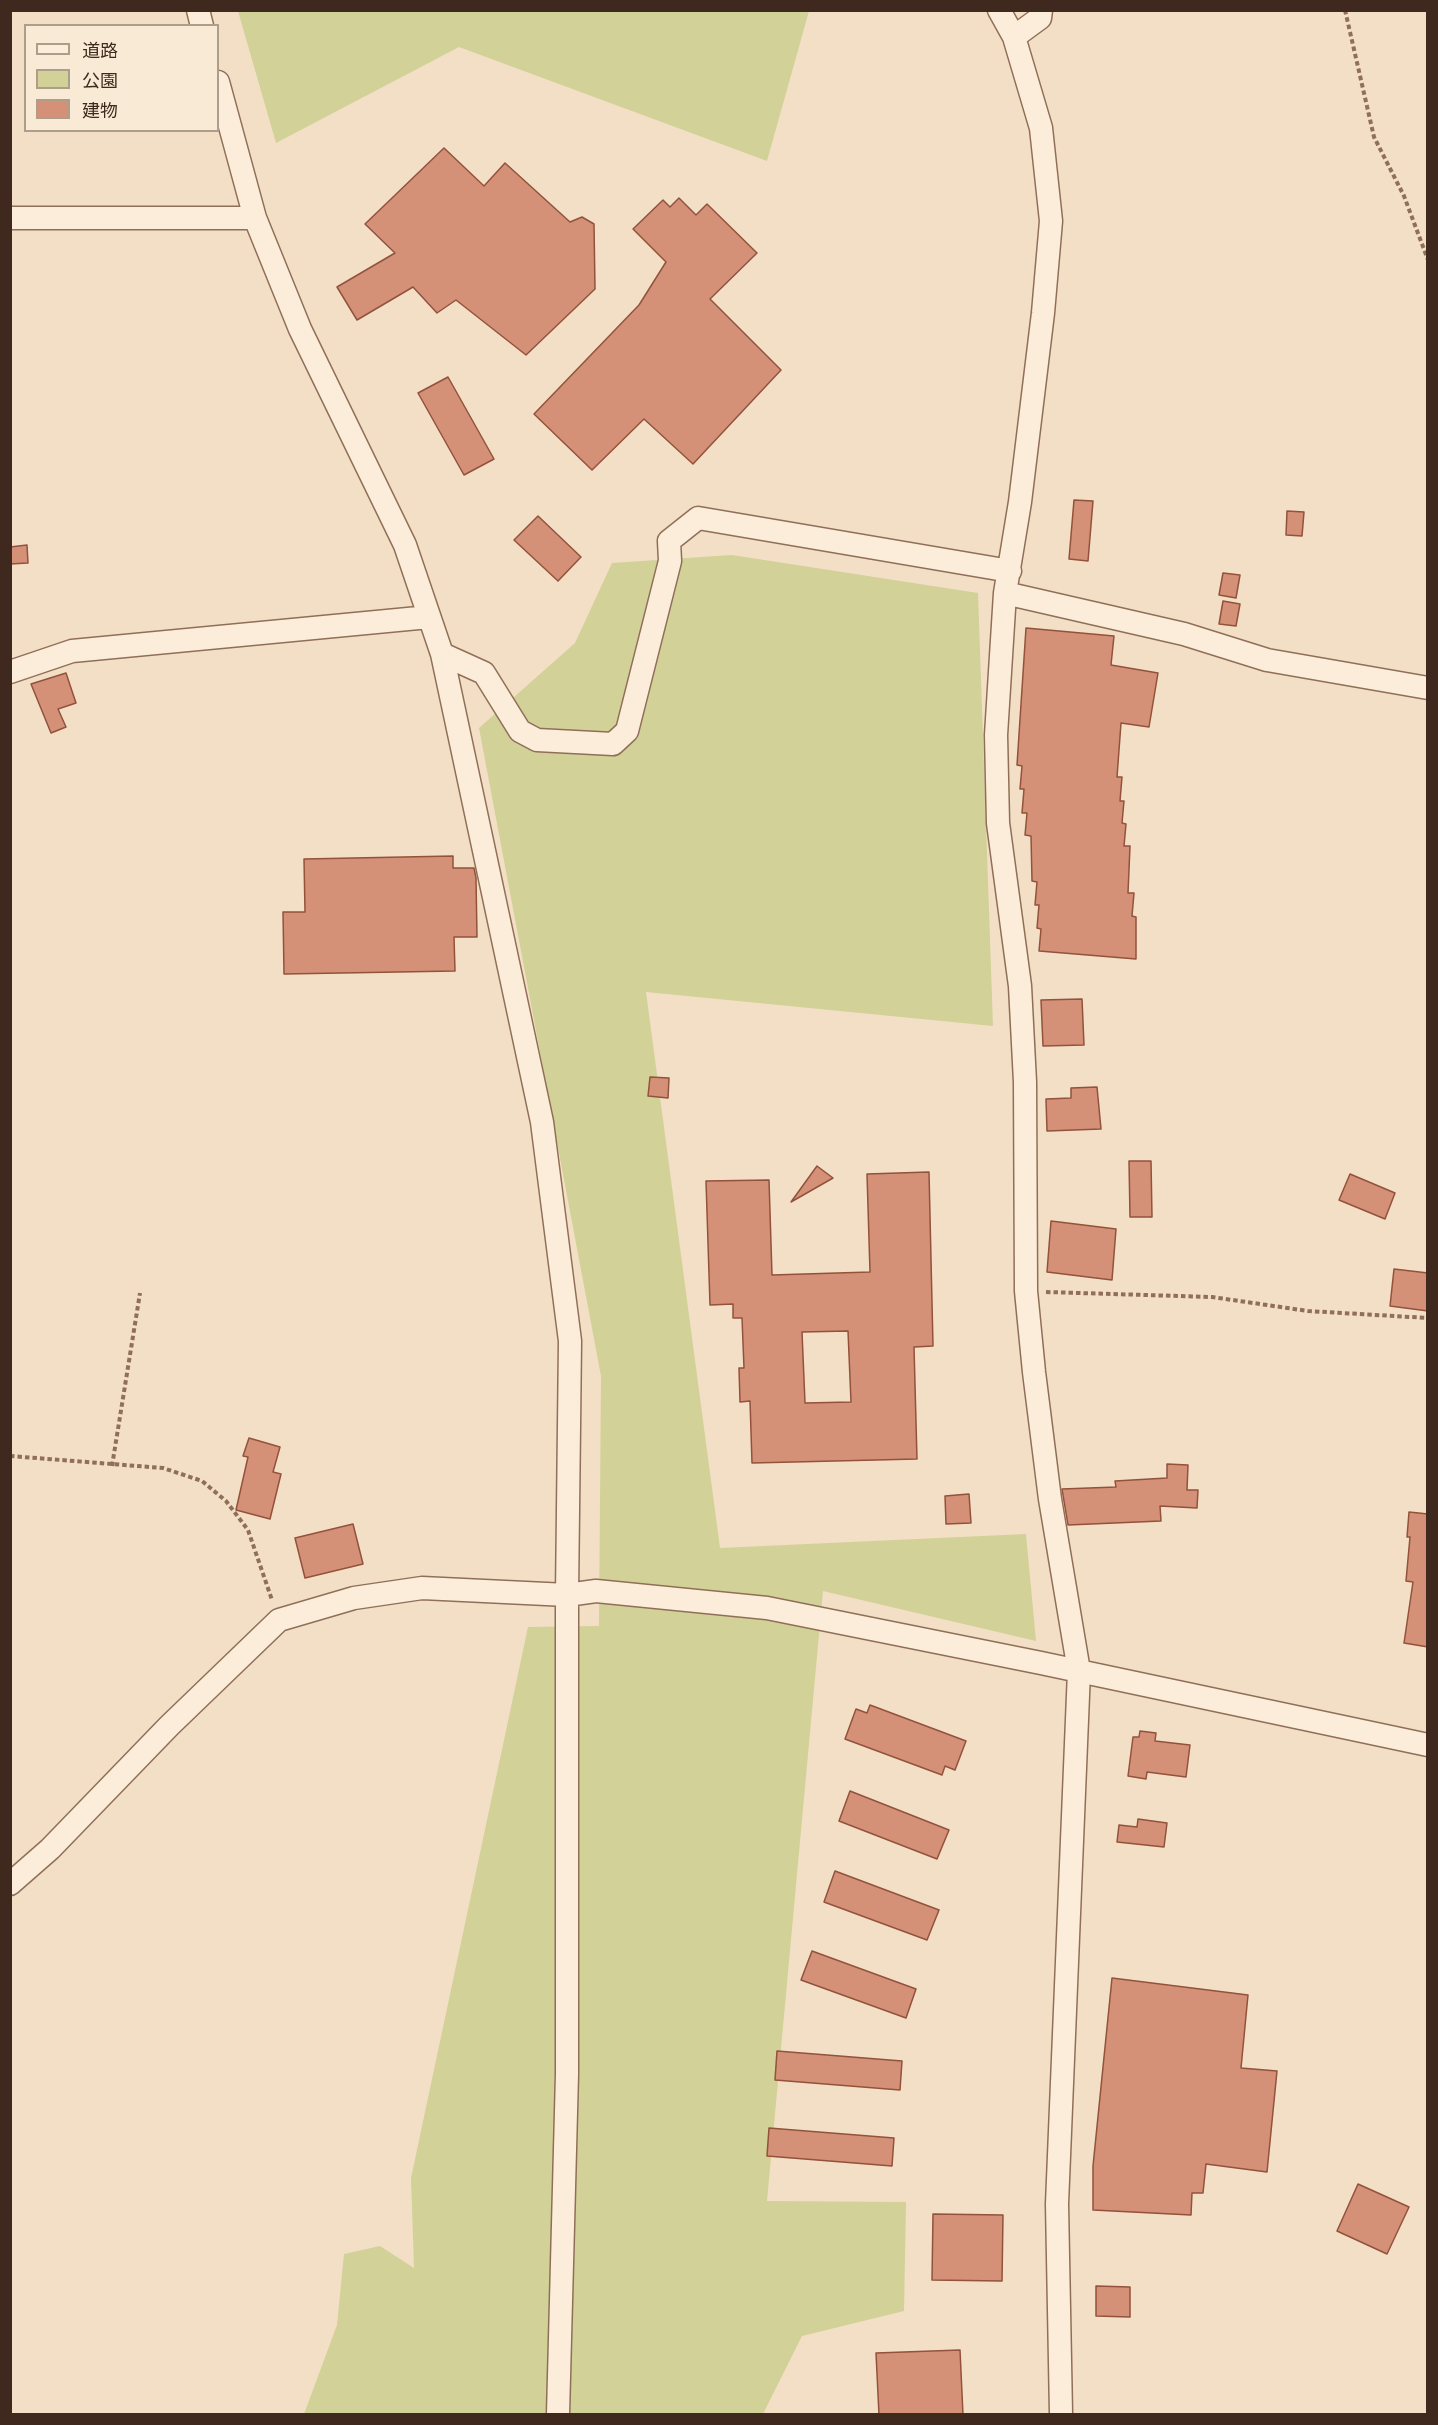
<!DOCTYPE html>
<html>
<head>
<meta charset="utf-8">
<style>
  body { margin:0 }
  #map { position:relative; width:1438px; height:2425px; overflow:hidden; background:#f3dfc5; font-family:"Times New Roman","Noto Sans JP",serif }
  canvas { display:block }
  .frame { position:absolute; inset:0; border:12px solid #3f291e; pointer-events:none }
  .legend { position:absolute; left:24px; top:24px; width:195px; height:108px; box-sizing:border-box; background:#f9ead6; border:2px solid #af9d8c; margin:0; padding:8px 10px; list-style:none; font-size:18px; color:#3f291e }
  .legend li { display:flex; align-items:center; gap:12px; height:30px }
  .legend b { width:30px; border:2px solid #af9d8c }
</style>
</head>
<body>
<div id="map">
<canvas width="1438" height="2425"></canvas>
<div class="frame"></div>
<ul class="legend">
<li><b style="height:8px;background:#fcedda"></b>道路</li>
<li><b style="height:16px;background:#d2d198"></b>公園</li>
<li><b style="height:16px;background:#d49178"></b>建物</li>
</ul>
</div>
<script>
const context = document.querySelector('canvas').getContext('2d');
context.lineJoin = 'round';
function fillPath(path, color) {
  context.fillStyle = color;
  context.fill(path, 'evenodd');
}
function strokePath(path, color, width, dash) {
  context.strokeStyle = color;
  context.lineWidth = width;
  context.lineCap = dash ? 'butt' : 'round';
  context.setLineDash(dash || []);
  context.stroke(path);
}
const green = new Path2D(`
  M238,11v-1l571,1 -42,150 -308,-114 -183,96z
  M732,555l246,38 15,433 -347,-34 74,556 306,-14 10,107 -213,-50 -56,610 139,1 -2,109 -102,25 -39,78h-459l33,-89 7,-71 36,-8 34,22 -3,-90 117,-551 71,-1 2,-250 -122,-648 96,-85 37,-80z`);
const building = new Path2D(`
  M444,148l40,38 21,-23 65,59 12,-5 12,7 1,65 -69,66 -70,-55 -19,13 -24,-26 -56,33 -20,-33 58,-34 -30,-29z
  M679,198l17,17 11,-11 50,49 -47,46 71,71 -88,94 -49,-45 -52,51 -58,-56 105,-109 27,-43 -33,-33 30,-29 7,7z
  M448,377l46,82 -30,16 -46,-82z
  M1074,500l19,1 -5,60 -19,-2z
  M1287,511l17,1 -2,24 -16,-1z
  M538,516l43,41 -23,24 -44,-41z
  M27,545l1,18 -18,1v-17z
  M1223,573l17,2 -4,23 -17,-3z
  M1223,601l17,3 -4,22 -17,-2z
  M1026,628l88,8 -3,29 47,8 -9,54 -28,-4 -4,54h5l-2,24h4l-2,22 4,1 -2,22h6l-2,47h6l-2,23 4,1v42l-97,-8 2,-22 -4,-1 2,-23h-4l2,-23 -5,-1 -1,-45 -6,-1 2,-22h-5l2,-24h-4l2,-23 -5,-1z
  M66,673l10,30 -18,6 8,18 -15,6 -20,-49z
  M453,856v12h21l2,10 1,59h-23l1,34 -171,3 -1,-62h22l-1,-53z
  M1082,999l2,46 -41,1 -2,-46z
  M650,1077l19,1 -1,20 -20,-2z
  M1097,1087l4,42 -54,2 -1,-32 25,-1v-10z
  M1129,1161h22l1,56h-22z
  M817,1166l16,12 -42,24z
  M929,1172l4,174 -19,1 3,112 -165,4 -2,-62 -10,1 -1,-34h5l-2,-50h-9v-14l-23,1 -4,-124 63,-1 3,95 98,-3 -3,-98zM848,1331l3,71 -46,1 -3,-71z
  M1350,1174l45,19 -10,26 -46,-19z
  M1051,1221l65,8 -4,51 -65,-8z
  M1394,1269l34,4v38l-38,-5z
  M249,1438l31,9 -7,25 8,2 -11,45 -34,-9 12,-53 -5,-1z
  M1167,1464l21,1 -1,25h11l-1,18 -37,-2 1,15 -93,4 -6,-36 54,-2 -1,-6 52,-3z
  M969,1494l2,29 -25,1 -1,-28z
  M1409,1512l19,2v133l-24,-4 9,-61 -7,-1 4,-44h-3z
  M353,1524l10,40 -58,14 -10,-40z
  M870,1705l96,36 -11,29 -10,-4 -3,9 -97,-36 11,-30 11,4z
  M1140,1731l16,2 -1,8 35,4 -4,32 -39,-5 -1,7 -18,-3 5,-39h6z
  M850,1791l99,39 -12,29 -98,-38z
  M1138,1819l29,4 -3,24 -47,-5 2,-17 18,2z
  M835,1871l104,39 -12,30 -103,-38z
  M812,1951l104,38 -10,29 -105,-38z
  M1112,1978l136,17 -7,73 36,3 -10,101 -61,-8 -3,29h-11l-1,22 -98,-5v-44z
  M777,2051l125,10 -2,29 -125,-10z
  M769,2128l125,10 -2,28 -125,-10z
  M1358,2184l51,23 -22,47 -50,-23z
  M933,2214l70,1 -1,66 -70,-1z
  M1096,2286l34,1v30l-34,-1z
  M960,2350l3,65h-84l-3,-62z`);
const path = new Path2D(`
  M1345,10l29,127 30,59 24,64
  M1046,1292l166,5 96,14 120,7
  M10,1456l153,12 39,13 24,20 22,29 24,70
  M112,1466l28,-173`);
const minor = new Path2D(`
  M198,10l4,16
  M999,10l15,27
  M1041,10l-1,8 -26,19 27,91 10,93 -8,92 -23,189 -15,91 -9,142 2,88 22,163 5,96 1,209 8,81 16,127 29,172 -22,533 4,210
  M218,82l37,136 45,111 105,216 37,109 100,468 28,219 -3,254v479l-9,340
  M10,218h245
  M1005,593l179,41 83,26 161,28
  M442,654l42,19 36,58 17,9 76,4 14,-13 43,-170 -1,-20 29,-23 312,53
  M10,672l62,-21 357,-34
  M10,1884l40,-35 119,-123 110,-106 75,-22 68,-10 145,7 29,-4 171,17 274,55 387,82`);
fillPath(green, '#d2d198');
fillPath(building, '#d49178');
strokePath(building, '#92523c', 1.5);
strokePath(minor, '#906f59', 25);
strokePath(path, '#906f59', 4, [4.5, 3]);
strokePath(minor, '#fcedda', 22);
</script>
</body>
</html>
